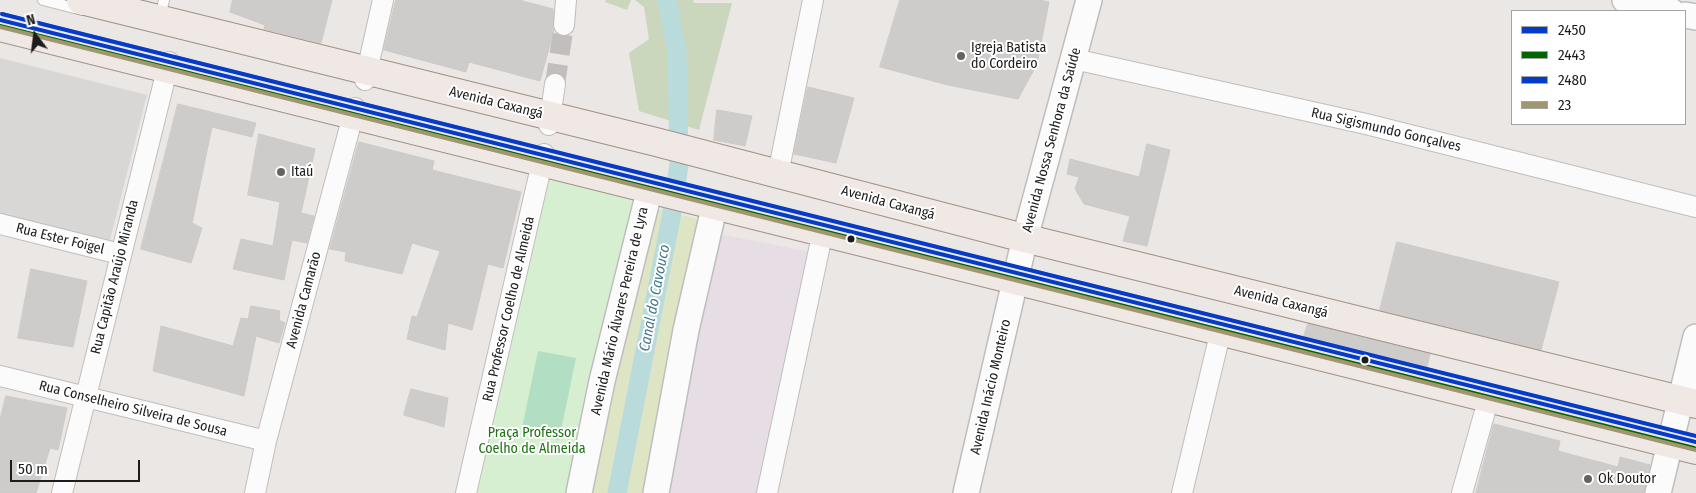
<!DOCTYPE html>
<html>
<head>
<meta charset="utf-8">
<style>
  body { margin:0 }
  #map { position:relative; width:1696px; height:493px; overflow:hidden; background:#eae7e5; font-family:"Fira Sans Condensed",sans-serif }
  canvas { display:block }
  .legend { position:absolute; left:1511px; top:10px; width:175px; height:115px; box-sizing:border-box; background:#fff; border:1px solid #a4a4a4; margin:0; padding:6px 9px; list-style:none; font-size:15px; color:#1c1c1c }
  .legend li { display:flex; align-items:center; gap:10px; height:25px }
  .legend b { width:25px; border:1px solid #a4a4a4 }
  .north { position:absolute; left:10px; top:10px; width:50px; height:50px; -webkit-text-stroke:4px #fff; paint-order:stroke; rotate:345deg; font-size:14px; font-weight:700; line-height:20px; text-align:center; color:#1c1c1c }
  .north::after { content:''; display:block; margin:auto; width:18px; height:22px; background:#1c1c1c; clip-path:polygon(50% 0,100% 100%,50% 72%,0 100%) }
  .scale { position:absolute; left:10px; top:460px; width:130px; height:22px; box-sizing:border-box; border:2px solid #1c1c1c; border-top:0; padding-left:6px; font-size:15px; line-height:18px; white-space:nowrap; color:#1c1c1c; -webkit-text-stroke:4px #fff; paint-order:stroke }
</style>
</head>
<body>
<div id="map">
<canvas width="1696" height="493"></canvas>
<ul class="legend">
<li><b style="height:6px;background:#043bc9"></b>2450</li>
<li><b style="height:6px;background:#006400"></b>2443</li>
<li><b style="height:6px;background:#043bc9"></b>2480</li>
<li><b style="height:6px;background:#a09670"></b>23</li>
</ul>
<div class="north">N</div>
<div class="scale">50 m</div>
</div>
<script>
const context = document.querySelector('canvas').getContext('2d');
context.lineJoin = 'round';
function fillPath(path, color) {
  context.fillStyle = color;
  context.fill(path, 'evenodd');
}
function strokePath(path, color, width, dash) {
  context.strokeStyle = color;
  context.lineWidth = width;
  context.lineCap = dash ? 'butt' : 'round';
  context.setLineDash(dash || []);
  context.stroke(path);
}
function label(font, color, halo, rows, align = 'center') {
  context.font = font + ' "Fira Sans Condensed",sans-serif';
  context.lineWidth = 4;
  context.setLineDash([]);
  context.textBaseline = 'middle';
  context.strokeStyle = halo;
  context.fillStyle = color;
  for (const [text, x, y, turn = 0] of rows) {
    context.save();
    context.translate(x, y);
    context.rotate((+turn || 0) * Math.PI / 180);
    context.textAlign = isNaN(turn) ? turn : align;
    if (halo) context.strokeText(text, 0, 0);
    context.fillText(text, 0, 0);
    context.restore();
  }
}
const residential = new Path2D(`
  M0,58l147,37 -39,153 -108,-27z`);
const industrial = new Path2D(`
  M724,235l87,17 -49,241h-96l49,-252z`);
const grass = new Path2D(`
  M648,207l58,14 -56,272h-68z`);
const forest = new Path2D(`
  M606,0h25l-4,10 -22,-8z
  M635,0h58l1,3h38l-33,127 -60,-19 -10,-58 20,-14 -5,-32z`);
const park = new Path2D(`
  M553,177l77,20 2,2 -61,294h-94l-1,-16 72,-296z`);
const pitch = new Path2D(`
  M538,351l38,7 -17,82 -38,-7z`);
const canal = new Path2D(`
  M617,493l54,-275 8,-53 -2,-112 -10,-53`);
const building = new Path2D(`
  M233,0h99l-11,43 -57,-14 1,-4 -35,-13z
  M396,0h123l34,9 1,21 -14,51 -71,-19 -3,10 -82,-22z
  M900,0h139l10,2 -12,62 -19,35 -70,-14 -68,-18z
  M808,87l46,11 -18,65 -42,-9z
  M178,104l78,19 -4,14 -40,-10 -20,96 10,5 -11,35 -50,-14z
  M717,110l35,6 -7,30 -31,-6z
  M259,134l56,15 -14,64 13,3 -7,27 -15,-3 -8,40 -51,-11 8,-30 32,7 7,-44 -32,-7z
  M359,142l75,19 -2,9 89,22 -18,76 -15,-4 -16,66 -24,-7 -3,27 -38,-11 5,-23 5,1 23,-66 -28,-8 -10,31 -57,-13 1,-9 -16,-3z
  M1147,144l23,6 -23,96 -24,-5 7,-25 -46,-12 -9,-15 4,-12 -12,-3 3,-15 69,18z
  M1397,242l162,40 -18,68 -161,-40z
  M31,269l56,12 -14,66 -55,-9z
  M251,306l29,5 -1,9 6,3 -6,20 -23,-7 -12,60 -91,-25 8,-45 72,20 8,-28 7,1z
  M1308,324l122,30 -3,13 -123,-31z
  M411,389l37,9 -4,29 -40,-12z
  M6,396l61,12 -9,42 -8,-2 -14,45h-36v-73z
  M1494,424l66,17 -2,10 60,16 2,-10 30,8 -6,28h-168z`);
const minorTunnel = new Path2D(`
  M555,84l9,-59`);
const service = new Path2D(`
  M43,0l39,10
  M160,18l4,-18`);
const minor = new Path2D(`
  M564,25l2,-25
  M1074,59l292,65 330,83
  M365,80l18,-80
  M549,125l6,-41
  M778,174l35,-174
  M0,224l120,30
  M0,376l266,65
  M62,493l107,-431
  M255,493l11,-52 89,-333
  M466,493l78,-339
  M767,493l56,-262
  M1182,493l39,-163
  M1462,493l27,-96`);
const tertiary = new Path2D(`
  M1625,0l46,11
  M1685,15l11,2
  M579,493l23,-112 48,-193
  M656,493l30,-163 29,-126
  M966,493l59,-255 64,-238
  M1658,493l38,-156`);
const primary = new Path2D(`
  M81,0l575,142 364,95 676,167
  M0,27l1696,423`);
const bus1 = new Path2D(`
  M0,20l1696,422`);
const bus2 = new Path2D(`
  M0,26l1694,422`);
const bus3 = new Path2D(`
  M2,14l1694,422`);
const bus4 = new Path2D(`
  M0,27l1696,423`);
const markers = [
  [961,56,5,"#646362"],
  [281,172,5,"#646362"],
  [851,239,4.5,"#1c1c1c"],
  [1365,360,4.5,"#1c1c1c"],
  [1588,479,5,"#646362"]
];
const poiNames = [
  ["Igreja Batista",971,48],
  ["do Cordeiro",971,64],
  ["Itaú",291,172],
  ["Ok Doutor",1598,479]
];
const streetNames = [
  ["Avenida Caxangá",496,103,14],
  ["Rua Sigismundo Gonçalves",1386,130,13],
  ["Avenida Nossa Senhora da Saúde",1052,140,-75],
  ["Avenida Caxangá",888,203,15],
  ["Rua Ester Foigel",60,239,14],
  ["Rua Capitão Araújo Miranda",115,277,-76],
  ["Avenida Camarão",304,300,-75],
  ["Avenida Caxangá",1281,302,14],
  ["Rua Professor Coelho de Almeida",509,309,-77],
  ["Avenida Mário Álvares Pereira de Lyra",620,311,-77],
  ["Avenida Inácio Monteiro",991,387,-77],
  ["Rua Conselheiro Silveira de Sousa",133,409,14]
];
const parkNames = [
  ["Praça Professor",532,433],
  ["Coelho de Almeida",532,449]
];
const waterNames = [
  ["Canal do Cavouco",655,298,-79]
];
fillPath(residential, '#d9d7d6');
fillPath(industrial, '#e7dde5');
fillPath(grass, '#dde5c5');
fillPath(forest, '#cbd7bc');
fillPath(park, '#d7efd1');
fillPath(pitch, '#b2dec3');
strokePath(canal, '#badbdc', 19);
fillPath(building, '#ceccca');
strokePath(building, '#cdc9c6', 1);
strokePath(minorTunnel, '#c1bebd', 20, [20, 10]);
strokePath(service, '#c0bebd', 12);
strokePath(minor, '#c0bebd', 22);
strokePath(tertiary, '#c0bebd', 28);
strokePath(primary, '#9e9084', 30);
strokePath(service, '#fcfbfb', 10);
strokePath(minor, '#fcfbfb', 20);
strokePath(tertiary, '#fcfbfb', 25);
strokePath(primary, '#efe8e4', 28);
strokePath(bus1, '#043bc9', 4);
strokePath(bus2, '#006400', 4);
strokePath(bus3, '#043bc9', 4);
strokePath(bus4, '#a09670', 4);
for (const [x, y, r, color] of markers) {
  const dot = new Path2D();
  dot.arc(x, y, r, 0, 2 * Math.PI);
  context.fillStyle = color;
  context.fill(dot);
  strokePath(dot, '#fff', 2);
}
label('14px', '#1c1c1c', '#fff', poiNames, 'left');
label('14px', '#1c1c1c', '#fff', streetNames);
label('14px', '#1d7212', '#fff', parkNames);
label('italic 15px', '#46788f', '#fff', waterNames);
</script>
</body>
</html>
